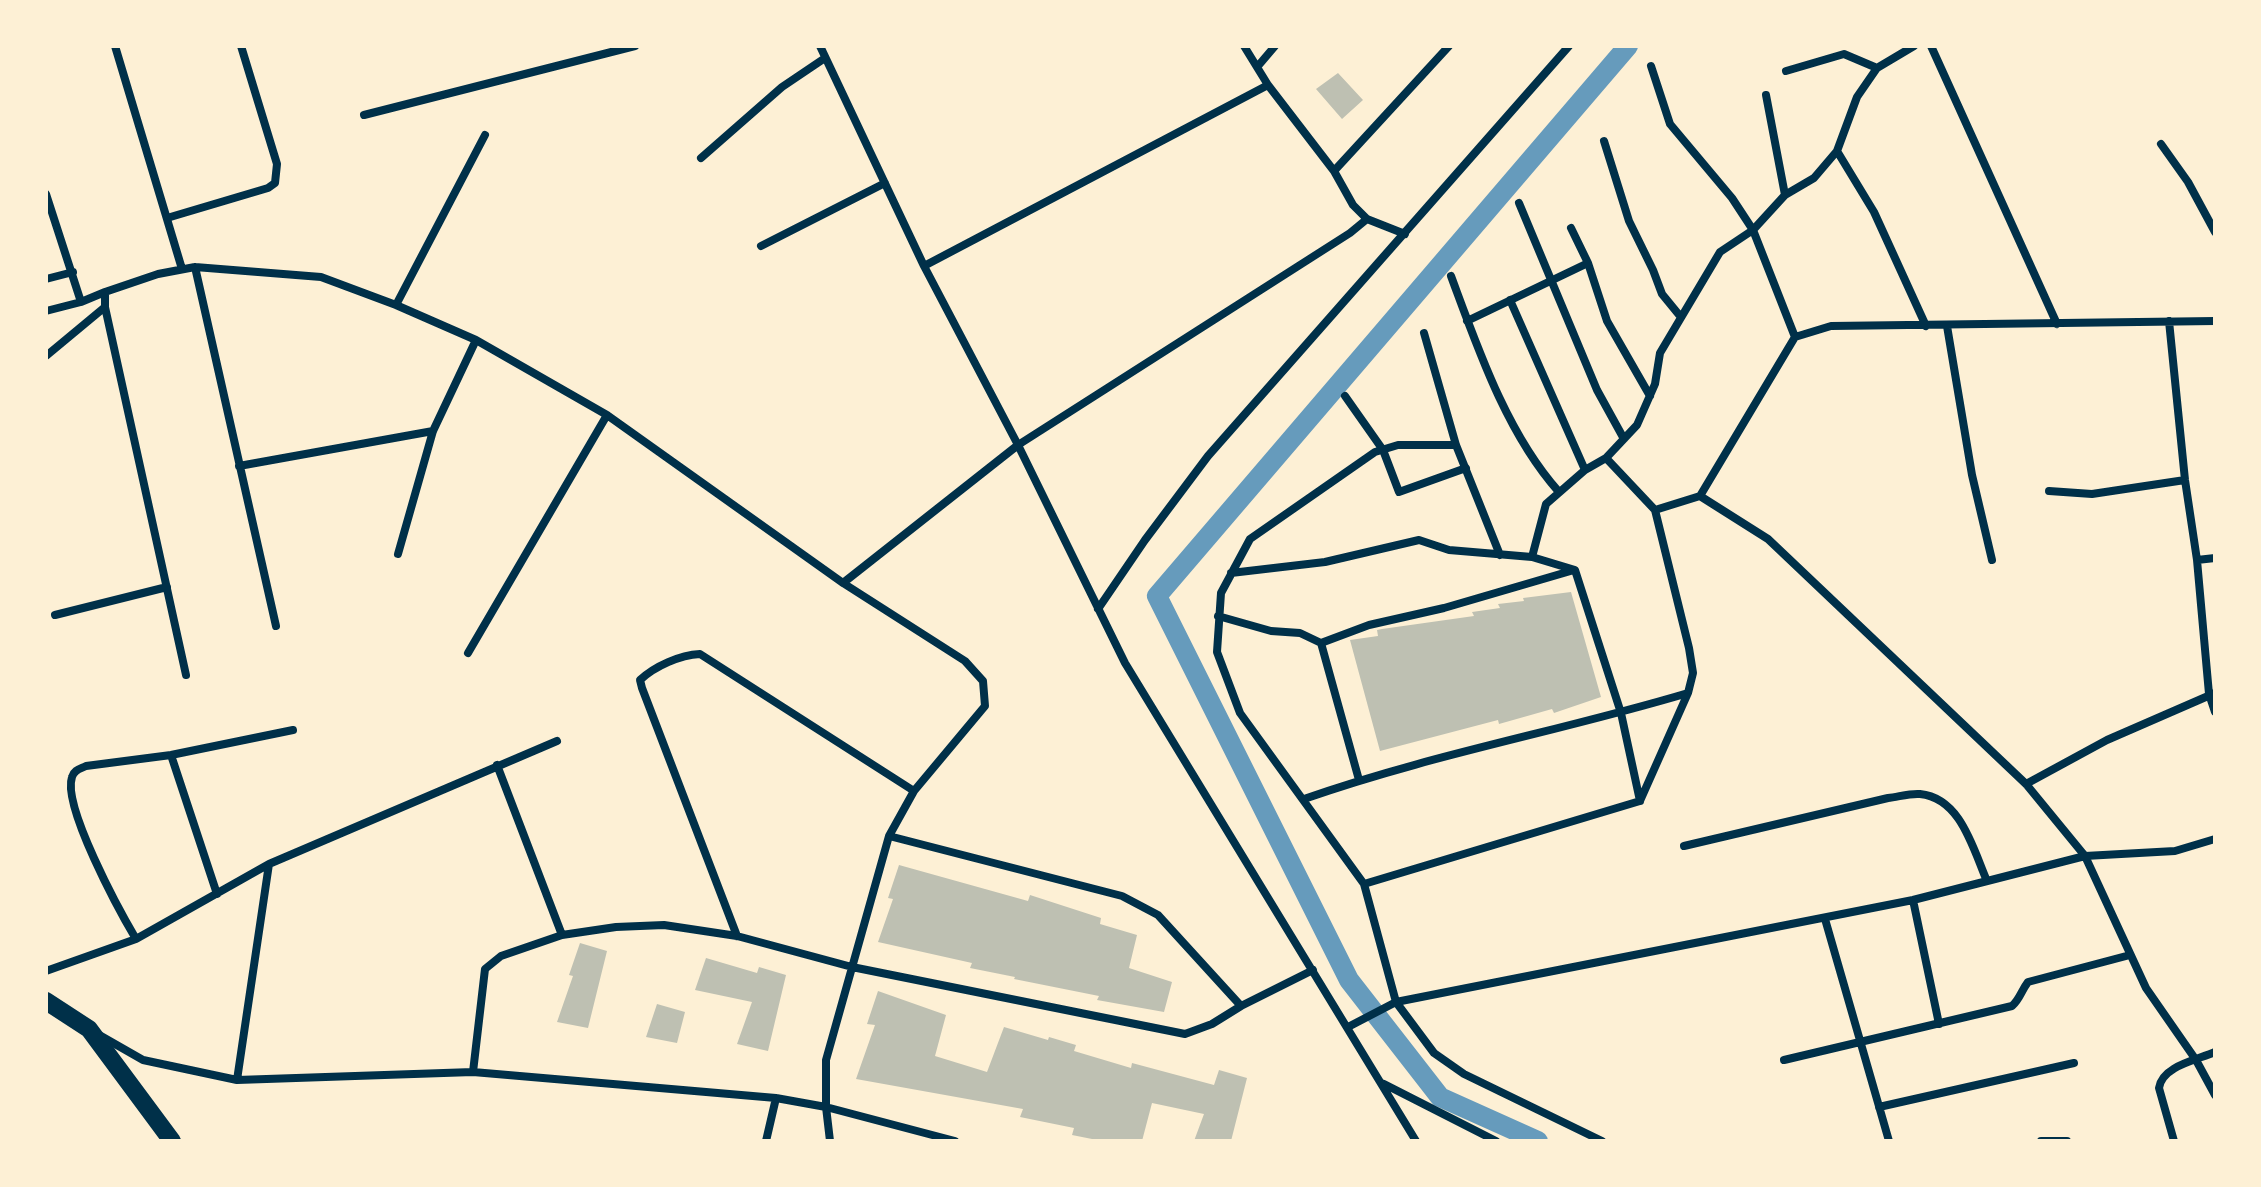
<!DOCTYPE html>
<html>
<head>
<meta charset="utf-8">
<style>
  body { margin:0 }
  #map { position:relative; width:2261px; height:1187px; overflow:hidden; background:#fdf0d5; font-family:"Open Sans",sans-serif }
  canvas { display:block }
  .frame { position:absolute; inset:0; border:48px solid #fdf0d5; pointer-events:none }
</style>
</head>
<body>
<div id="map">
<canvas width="2261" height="1187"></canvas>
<div class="frame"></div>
</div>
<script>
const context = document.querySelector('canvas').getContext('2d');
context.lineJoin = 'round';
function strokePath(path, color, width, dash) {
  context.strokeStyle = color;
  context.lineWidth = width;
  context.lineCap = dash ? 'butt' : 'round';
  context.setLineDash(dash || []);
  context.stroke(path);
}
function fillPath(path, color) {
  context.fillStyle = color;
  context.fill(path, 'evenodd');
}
const canal = new Path2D(`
  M1538,1141l-98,-44 -91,-117 -192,-384 471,-550`);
const building = new Path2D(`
  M1338,73l25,27 -21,19 -26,-30z
  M1571,592l30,105 -47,16 -2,-4 -53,15 -1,-4 -118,31 -30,-111 28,-4 -1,-6 5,-1 92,-13 -2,-4 28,-4 -2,-4 26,-3 -1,-3z
  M899,865l129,36 2,-6 71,23 -1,6 37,11 -8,33 43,14 -8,30 -67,-12 2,-4 -85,-17 1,-2 -45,-9 2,-5 -94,-21 15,-43 -5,-1z
  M580,943l27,8 -19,77 -31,-6 16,-46 -4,-1z
  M706,958l51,15 2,-6 27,8 -18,76 -31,-7 15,-42 -57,-12z
  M878,991l68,24 -11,41 52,16 17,-45 44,13 1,-3 27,8 -2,6 57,17 1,-5 82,22 5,-15 28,8 -16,63h-37l10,-27 -52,-11 -10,38h-40l-30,-6 2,-7 -54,-11 3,-8 -167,-30 19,-54 -8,-1z
  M657,1004l28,8 -8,31 -31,-6z`);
const minor = new Path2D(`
  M115,46l67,223
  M820,46l104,220 94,179 107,218 291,478
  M1244,46l24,39
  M1914,46l-37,22 -20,29 -20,54 37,61 52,114
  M1931,46l126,278
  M1258,66l17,-20
  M1651,66l19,58 62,74 21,32 42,107 -95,159
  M1786,71l58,-17 33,14
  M1766,95l19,100
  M364,115l271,-69
  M1604,141l25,80 24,49 9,24 18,22
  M2161,144l27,38 27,50
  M701,158l81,-71 43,-29
  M1334,171l115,-125
  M46,194l35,108
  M1519,203l78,187 27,49
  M167,218l101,-30 7,-5 2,-19 -36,-118
  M1367,219l38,15
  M1571,228l17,35 19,58 43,75
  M761,246l124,-63
  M195,267l81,359
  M1451,276c27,73 56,158 108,216
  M46,279l27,-7
  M1510,300l75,170
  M396,305l89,-170
  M105,307l81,368
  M46,311l35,-9 24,-10
  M1467,321l121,-58
  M2169,321l16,159 12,80 12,134 6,18
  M1947,326l25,149 20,85
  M1424,333l32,112 44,110
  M1795,337l36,-11 384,-5
  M46,356l59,-49v-15l53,-18 37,-7 126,10 75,28 80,35 131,75 236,168 122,78 18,20 2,25 -71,85 -25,45 -63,224v47l-50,-9 -303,-26 -236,8 -94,-20 -42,-24
  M1345,396l38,54 16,42 67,-24
  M1456,445h-58l-23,7 -125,87 -29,54 -4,59 23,61 124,171 32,118 38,51 30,21 138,67
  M1606,458l49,52 45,-14 68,43 258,245 59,72 61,132 50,72 19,35
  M239,466l194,-35
  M2049,491l43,3 93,-14
  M398,554l35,-123 43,-91
  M2197,560l18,-2
  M1231,573l94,-11 94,-22 30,10 83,7
  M843,583l175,-138 332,-212 17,-14 -14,-14 -19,-34 -66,-86 -344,181
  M1098,609l47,-69 63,-84 361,-410
  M55,615l112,-28
  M1218,616l53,15 29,2 21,10 48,-18 75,-17 130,-38
  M1321,643l38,137
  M468,653l139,-238
  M171,755l46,139
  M497,765l65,170 54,-8 48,-2 73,11 115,31 333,67 27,-10 29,-18
  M2026,784l81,-44 108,-47
  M1304,799c125,-44 257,-68 384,-106l5,-20 -4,-25 -34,-138
  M1640,801l-19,-88 -46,-143 -43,-13 14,-53 39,-34 21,-12 31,-33 18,-41 5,-31 60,-101 33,-22 32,-35 29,-17 23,-27
  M889,836l233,60 36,19 83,91 72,-36
  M1684,846l204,-48c10,-1 22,-5 32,-4 41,4 53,55 67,87
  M269,864l288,-123
  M1364,884l276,-83 48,-108
  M1913,900l26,124
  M1825,919l64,222
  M737,936l-95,-248 -2,-8c15,-14 40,-25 60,-26l214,137
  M46,971l90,-32
  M1348,1027l48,-25 517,-102 172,-44 90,-5 40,-12
  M1784,1060l228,-54c8,-7 9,-15 16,-24l102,-27
  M473,1072l12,-103 16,-13 61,-21
  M237,1080l32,-216 -133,75c-16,-27 -74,-133 -64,-162 2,-7 8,-8 14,-11l85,-11 122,-25
  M1384,1084l112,57
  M1879,1107l195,-44
  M766,1141l10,-43
  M830,1141l-4,-34 129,34
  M2041,1141h26
  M2174,1141l-15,-53c3,-22 38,-28 56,-36`);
const primary = new Path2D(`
  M46,1001l43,28 83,112`);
strokePath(canal, '#669bbc', 20);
fillPath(building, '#bec0b2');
strokePath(minor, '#003049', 8);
strokePath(primary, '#003049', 18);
</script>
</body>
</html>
